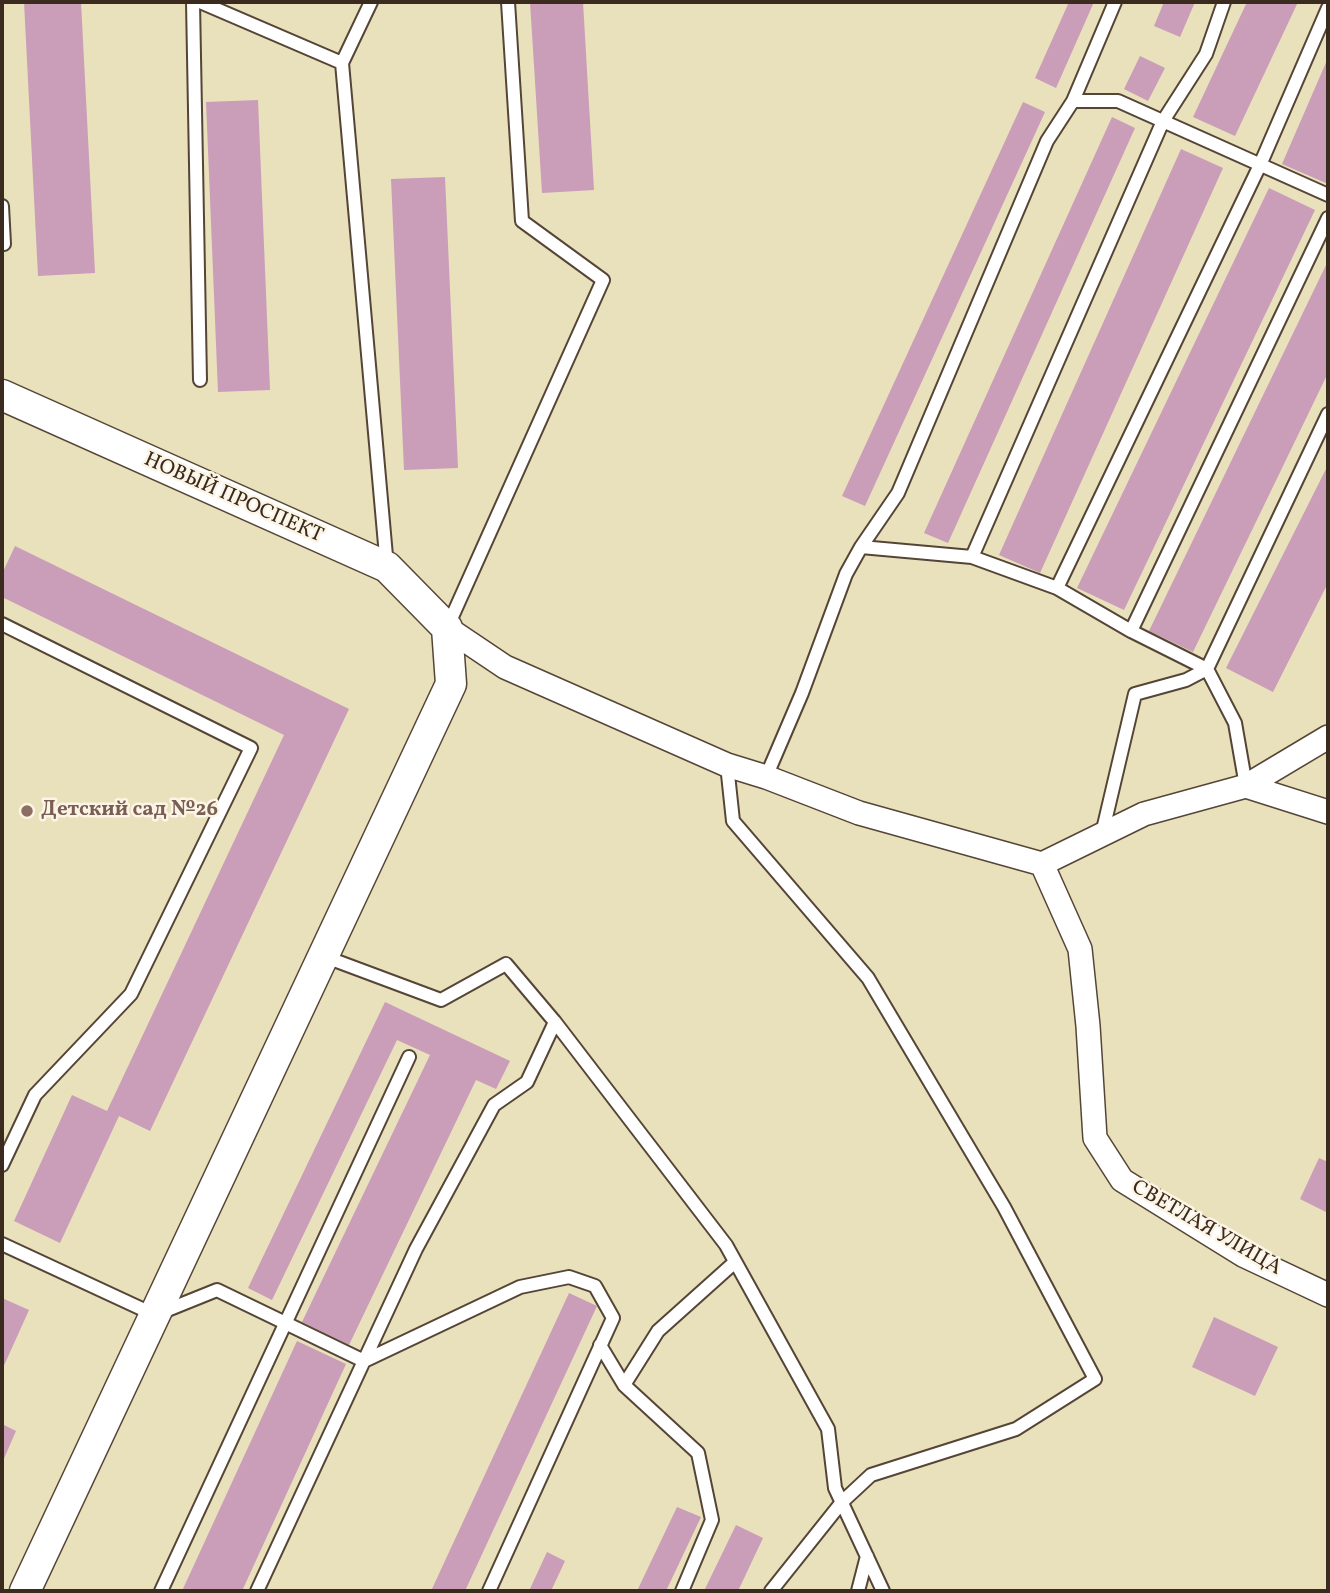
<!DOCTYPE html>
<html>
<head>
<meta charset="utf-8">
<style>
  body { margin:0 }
  #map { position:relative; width:1330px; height:1593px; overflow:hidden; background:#e9e0bc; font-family:Vollkorn,serif }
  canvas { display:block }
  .frame { position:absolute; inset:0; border:4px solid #3b2a1e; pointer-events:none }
</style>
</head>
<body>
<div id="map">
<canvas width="1330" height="1593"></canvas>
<div class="frame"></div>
</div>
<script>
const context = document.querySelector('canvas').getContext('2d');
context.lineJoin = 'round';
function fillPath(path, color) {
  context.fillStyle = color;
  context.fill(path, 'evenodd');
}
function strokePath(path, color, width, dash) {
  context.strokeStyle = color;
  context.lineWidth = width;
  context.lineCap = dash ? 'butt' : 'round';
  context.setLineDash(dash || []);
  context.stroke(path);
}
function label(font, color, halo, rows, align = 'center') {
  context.font = font + ' Vollkorn,serif';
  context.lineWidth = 5;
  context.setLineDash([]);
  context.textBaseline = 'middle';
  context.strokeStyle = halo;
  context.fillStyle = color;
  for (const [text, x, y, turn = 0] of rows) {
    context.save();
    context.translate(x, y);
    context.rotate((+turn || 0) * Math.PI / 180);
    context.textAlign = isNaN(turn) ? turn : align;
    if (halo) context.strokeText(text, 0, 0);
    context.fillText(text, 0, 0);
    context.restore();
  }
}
const building = new Path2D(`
  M24,2h57l14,271 -57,3z
  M530,2h53l11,188 -52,3z
  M1069,2h25l-38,86 -21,-10z
  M1164,2h31l-15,35 -26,-11z
  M1247,2h51l-63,134 -42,-19z
  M1140,56l25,12 -17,33 -24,-12z
  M1328,58v126l-46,-20z
  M258,100l12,290 -52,2 -12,-290z
  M1023,102l22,10 -180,394 -23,-10z
  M1112,117l23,11 -187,415 -24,-10z
  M1181,149l42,19 -183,405 -41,-18z
  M445,177l13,291 -54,2 -13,-291z
  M1269,188l46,22 -191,400 -47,-22z
  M1328,261v112l-135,279 -44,-21z
  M1328,465v118l-55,109 -47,-24z
  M15,546l334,163 -199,422 -31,-15 -59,127 -46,-22 58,-126 35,16 177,-376 -282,-138v-23z
  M385,1002l125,59 -14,28 -20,-9 -127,265 -47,-23 128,-267 -33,-15 -125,260 -24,-12z
  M1319,1158l9,4v51l-28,-14z
  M569,1293l28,13 -132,285h-34z
  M2,1298l27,12 -27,60z
  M1214,1317l64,30 -23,49 -63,-29z
  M297,1341l49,23 -104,227h-60z
  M2,1424l14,7 -14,32z
  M677,1507l24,10 -35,74h-29z
  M736,1525l27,13 -25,53h-34z
  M547,1552l18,9 -14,30h-22z`);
const service = new Path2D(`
  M193,2l7,378
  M200,2l142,61 45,504
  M342,63l29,-61
  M1073,101h45l210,94
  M2,206l2,38
  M861,547l37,-54 149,-352 26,-40 42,-99
  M972,557l191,-436 43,-67 18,-52
  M1057,588l203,-423 68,-157
  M2,624l249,124 -120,246 -96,101 -33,70
  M447,628l156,-348 -81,-59 -14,-219
  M1131,631l197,-413
  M727,765l6,56 135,157 136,229 91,172 -79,50 -145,46 -29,27 -71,89
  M766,777l36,-84 44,-119 15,-27 111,10 85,31 74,43 76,38 28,54 11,63
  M1102,834l33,-140 51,-14 21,-11 121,-255
  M323,956l118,44 65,-36 49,58 171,223 102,184 7,59 48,103
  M2,1244l153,71 62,-25 147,71 156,-74 49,-10 26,9 18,32 -124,273
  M600,1345l24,40 74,68 14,67 -30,71
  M624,1385l34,-54 77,-69
  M161,1591l248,-534
  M257,1591l159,-342 78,-144 33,-23 28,-60
  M858,1591l9,-35`);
const minor = new Path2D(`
  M447,628l58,39 222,98 39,12 93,36 183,51 102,-50 102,-28 82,-49
  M1246,786l82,26
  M1042,864l38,85 8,77 7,112 27,42 121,75 85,40`);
const tertiary = new Path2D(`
  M2,395l385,172 60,61 4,56 -426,907`);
const markers = [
  [27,811,7,"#8d6e63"]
];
const streetNames = [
  ["НОВЫЙ ПРОСПЕКТ",233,499,24],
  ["СВЕТЛАЯ УЛИЦА",1206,1229,30]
];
const educationNames = [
  ["Детский сад №26",41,811]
];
fillPath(building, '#ca9db8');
strokePath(service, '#554536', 16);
strokePath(minor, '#554536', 26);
strokePath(tertiary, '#554536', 33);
strokePath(service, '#fff', 12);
strokePath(minor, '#fff', 23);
strokePath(tertiary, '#fff', 30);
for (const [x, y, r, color] of markers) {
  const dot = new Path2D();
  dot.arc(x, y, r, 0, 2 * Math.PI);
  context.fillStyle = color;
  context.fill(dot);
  strokePath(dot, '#fcf5e5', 2.5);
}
label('21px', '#3b2a1e', '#fcf5e5', streetNames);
label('bold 21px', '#785e54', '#fcf5e5', educationNames, 'left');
</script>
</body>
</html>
